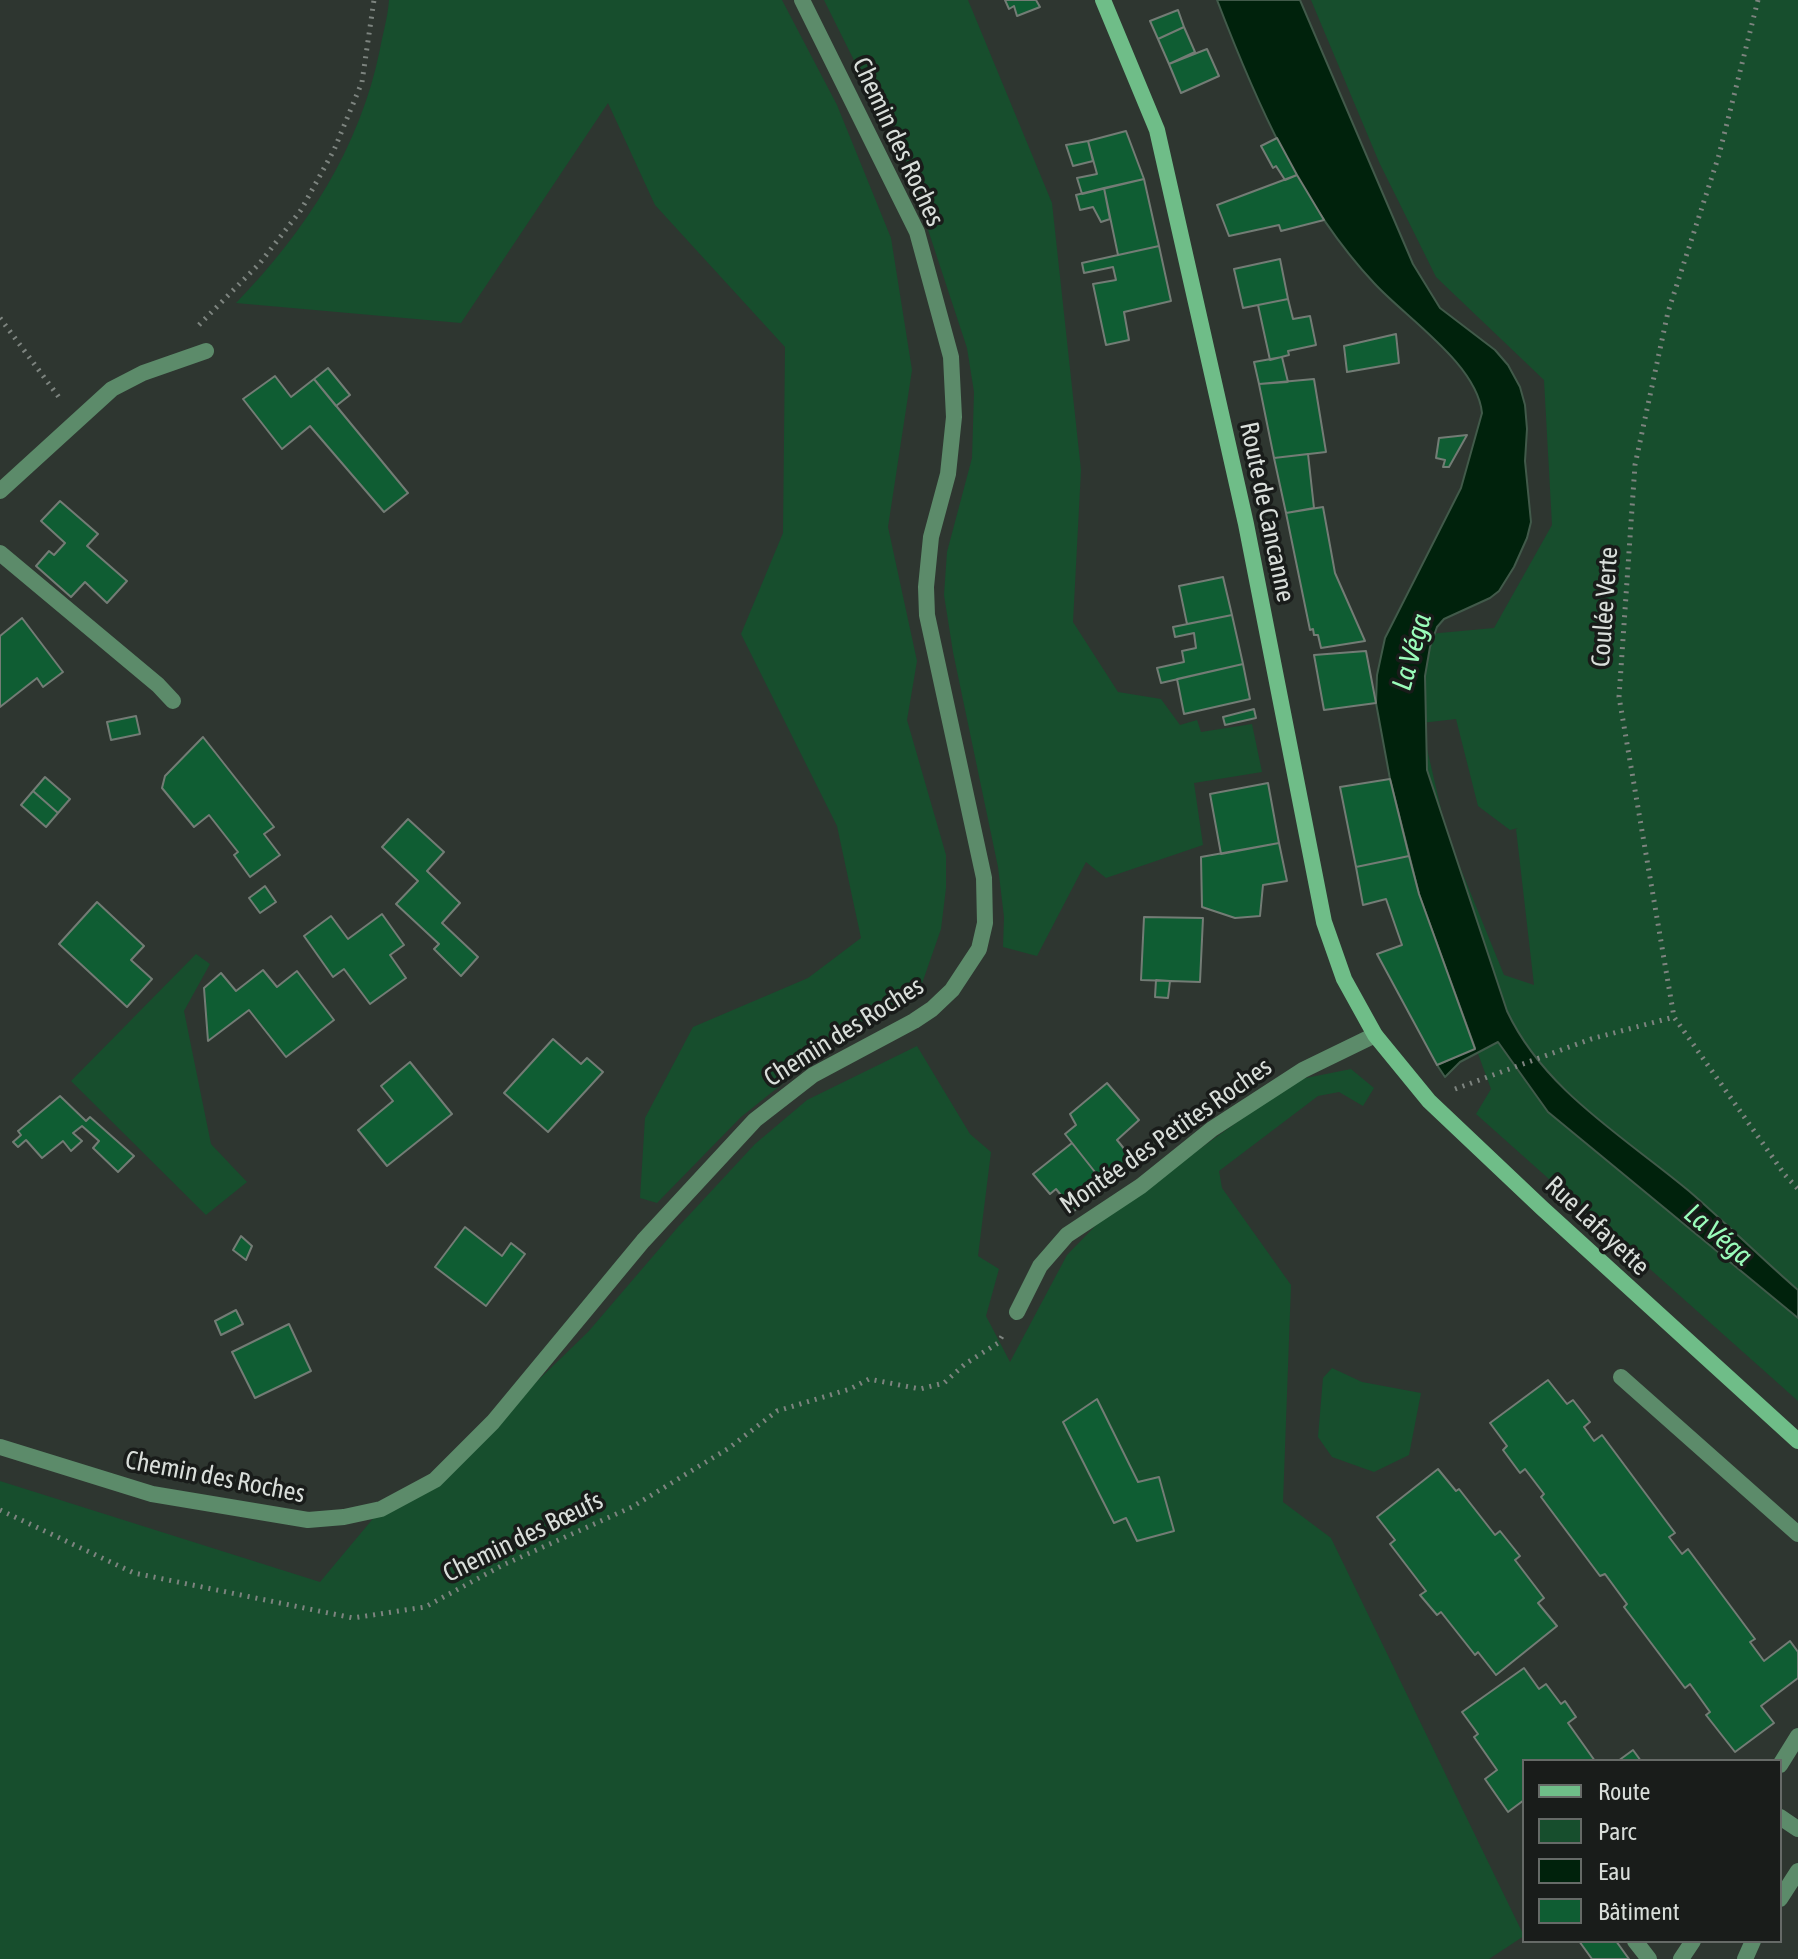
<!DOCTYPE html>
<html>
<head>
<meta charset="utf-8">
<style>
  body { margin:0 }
  #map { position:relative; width:1798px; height:1959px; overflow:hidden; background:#2e3630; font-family:"Asap Condensed",sans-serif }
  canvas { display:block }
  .legend { position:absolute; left:1522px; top:1759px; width:260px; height:184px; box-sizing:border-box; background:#191c1a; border:2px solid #666a67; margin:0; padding:10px 14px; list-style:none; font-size:24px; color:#d9deda }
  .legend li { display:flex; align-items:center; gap:16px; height:40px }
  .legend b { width:40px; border:2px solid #666a67 }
</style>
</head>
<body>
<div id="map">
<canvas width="1798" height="1959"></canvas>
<ul class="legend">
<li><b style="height:10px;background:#6fbd88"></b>Route</li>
<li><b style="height:22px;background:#174e2d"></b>Parc</li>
<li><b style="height:22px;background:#00220c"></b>Eau</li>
<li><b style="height:22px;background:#0f5d33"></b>Bâtiment</li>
</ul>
</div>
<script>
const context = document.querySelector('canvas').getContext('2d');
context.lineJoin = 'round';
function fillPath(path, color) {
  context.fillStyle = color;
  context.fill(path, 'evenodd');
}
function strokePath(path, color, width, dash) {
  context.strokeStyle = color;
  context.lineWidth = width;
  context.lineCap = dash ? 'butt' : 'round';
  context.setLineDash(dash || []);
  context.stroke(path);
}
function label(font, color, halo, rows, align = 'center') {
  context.font = font + ' "Asap Condensed",sans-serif';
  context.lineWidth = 7;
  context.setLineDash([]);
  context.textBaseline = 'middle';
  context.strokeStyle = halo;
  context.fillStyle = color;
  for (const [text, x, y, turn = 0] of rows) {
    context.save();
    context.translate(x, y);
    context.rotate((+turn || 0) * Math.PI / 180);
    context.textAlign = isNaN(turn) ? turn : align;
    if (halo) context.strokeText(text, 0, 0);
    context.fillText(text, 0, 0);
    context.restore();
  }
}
const green = new Path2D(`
  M389,0h393l55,105 54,133 21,132 -24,157 29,134 -10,59 39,135v33l-5,41 -23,66 -36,24 -40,17 -101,81 -84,86 -17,-5 5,-80 48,-91 115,-49 53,-40 -24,-112 -96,-192 42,-101 2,-186 -130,-142 -47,-102 -147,220 -225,-20c70,-72 124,-155 144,-254 3,-16 8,-33 9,-49z
  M824,0h144l84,203 29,267 -8,152 45,70 43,7 19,26 17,-5 4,12 51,-8 10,48 -68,11 9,62 -97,33 -20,-16 -49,94 -34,-9 1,-30 -6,-50 -45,-215 -9,-57 3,-43 25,-94 2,-66 -7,-44 -59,-179z
  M1311,0h487v1401l-322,-287 15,-25 -72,-195 -29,-115 -14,-76 1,-28 8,-37 109,-10 58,-103 -8,-145 -108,-103 -57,-115zM1456,719l22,87 32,24 8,-2 -2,1 18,156 -30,-10 -57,-140 -26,-112z
  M196,954l14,10 -26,47 27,133 36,38 -41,33 -135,-134z
  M917,1046l53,88 21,18 -13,104 21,13 -13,47 24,46 57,-107 36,-37 193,-138 55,-11 23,19 -11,18 -24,-14 -21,4 -99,75 3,17 69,97 -8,217 48,36 193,398 -35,23h-1489v-478l320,101 61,-73 54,-29 153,-148 90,-105 77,-83 52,-44z
  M1332,1368l30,14 59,11 -12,62 -35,17 -42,-15 -14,-20 5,-59z`);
const water = new Path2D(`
  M1217,0h83l113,264 27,44 55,42 13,15 12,22 5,18 2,24 -2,32 6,61 -4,16 -13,29 -15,24 -9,7 -46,21 -7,8 -7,20 -5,29 2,94 80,241c37,79 116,125 182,180 37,32 72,67 109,99v28l-250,-206 -50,-70 -38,20 -15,15 -8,-12 38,-17 -56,-154 -29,-115 -14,-76 1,-28 8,-37 76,-150 21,-75c-5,-49 -76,-95 -108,-130 -74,-79 -119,-184 -157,-283z`);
const building = new Path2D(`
  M1005,0h31l4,7 -23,9 -3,-10 -5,3z
  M1178,10l6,17 -26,12 -8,-18z
  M1184,27l11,25 -26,12 -11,-25z
  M1207,49l12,27 -38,17 -12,-29z
  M1126,131l18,48 -62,15 -5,-16 20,-4 -9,-33z
  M1277,138l20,37 -12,5 -9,-14 -3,2 -12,-22z
  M1088,141l5,20 -20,5 -7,-21z
  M1297,175l27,45 -43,11 -2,-6 -50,11 -12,-31z
  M1144,179l15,67 -41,9 -14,-67z
  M1104,188l6,31 -9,3 -8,-15 -13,3 -4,-15z
  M1159,246l12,55 -47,11 5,28 -23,5 -13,-61 23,-4 -3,-13 -29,6 -2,-10z
  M1280,259l8,40 -45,9 -9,-39z
  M1288,299l5,20 17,-3 6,29 -28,6 1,4 -19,5 -12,-55z
  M1396,334l3,29 -52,9 -3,-26z
  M1282,357l6,25 -29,2 -5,-22z
  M328,368l22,27 -14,11 -22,-27z
  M275,376l16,21 23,-18 94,114 -24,19 -74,-86 -28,23 -39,-50z
  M1314,379l12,73 -52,6 -15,-74z
  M1467,435l-18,32h-6l2,-7 -9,-2 3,-20z
  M1308,454l6,54 -28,5 -12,-55z
  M60,501l38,33 -11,12 40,35 -20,22 -22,-21 -14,15 -35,-31 13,-15 5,4 11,-12 -24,-22z
  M1323,507l12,66 30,68 -44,7 -3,-13h-4l-1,-6 -3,1 -24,-117z
  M1223,577l9,38 -45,9 -8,-38z
  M1232,615l11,49 -82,19 -4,-15 27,-6 -2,-11 14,-3 -2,-15 -19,4 -2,-10z
  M22,618l41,54 -20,15 -6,-9 -37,29v-71z
  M1366,651l10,52 -52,7 -10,-55z
  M1243,664l7,35 -66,15 -7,-35z
  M1254,709l2,9 -31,7 -2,-8z
  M136,716l4,18 -29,6 -4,-18z
  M203,737l71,90 -10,7 16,21 -30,22 -16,-22 4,-3 -29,-37 -15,12 -32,-39 3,-12z
  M45,777l25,22 -12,14 -25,-22z
  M1390,779l19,77 -53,11 -16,-80z
  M1268,783l11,60 -58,11 -11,-60z
  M33,791l25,22 -12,14 -25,-22z
  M408,819l36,33 -17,19 33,32 -18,20 36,34 -17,19 -27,-27 5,-5 -43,-40 22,-23 -36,-34z
  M1279,843l8,38 -24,4 -3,31 -25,2 -33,-11 -1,-50z
  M1409,856l10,38 56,155 -38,16 -60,-111 25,-9 -16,-46 -23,6 -7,-38z
  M265,886l11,16 -16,11 -11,-15z
  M97,902l47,44 -13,14 21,19 -25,28 -68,-63z
  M382,914l22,31 -14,10 16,23 -36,26 -26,-35 -11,8 -29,-41 27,-20 17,23z
  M1144,917l59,1 -3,64 -59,-2z
  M263,970l14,17 20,-16 37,49 -48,37 -37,-47 -41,31 -4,-53 17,-15 15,18z
  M1156,980l14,1 -2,17 -13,-1z
  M553,1039l28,25 6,-6 16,14 -55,60 -44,-39z
  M410,1062l42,52 -65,52 -29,-36 35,-29 -12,-15z
  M1107,1083l32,37 -22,20 17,21 -28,25 -41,-52 11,-9 -6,-11z
  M60,1096l26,25 4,-4 44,39 -16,16 -25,-24 6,-7 -17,-15 -9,7 9,8 -11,10 -8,-10 -21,17 -16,-18 -8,7 -5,-5 8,-7 -3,-4z
  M1072,1143l34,43 -32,25 -18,-22 -6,5 -17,-20z
  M465,1227l37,29 9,-13 14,11 -39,52 -51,-39z
  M241,1236l11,10 -6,14 -13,-10z
  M236,1310l7,14 -22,11 -6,-14z
  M289,1324l22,47 -56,27 -23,-46z
  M1548,1380l19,24 6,-4 17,22 -6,5 10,14 8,-6 73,98 -6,4 13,17 6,-5 67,90 -5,3 14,19 26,-20 8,11v26l-37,28 13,17 -39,29 -29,-37 4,-3 -20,-28 -5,4 -61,-81 3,-3 -22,-30 -5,2 -59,-79 3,-3 -19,-25 -5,4 -17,-23 4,-4 -17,-23z
  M1097,1399l41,83 21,-5 15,54 -37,10 -11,-23 -12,5 -51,-101z
  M1438,1469l18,22 3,-2 36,46 5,-4 20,25 -5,4 29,38 -6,5 19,23 -61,49 -18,-23 -3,3 -34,-43 -4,3 -17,-20 6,-4 -36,-47 5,-4 -18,-23z
  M1524,1668l15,21 7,-5 15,20 4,-3 11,16 -8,6 27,38h-71v39l-16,12 -23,-33 12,-9 -23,-33 4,-3 -16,-22z
  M1633,1750l8,11h-23z
  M1579,1941h37l13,18h-37z`);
const path = new Path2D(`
  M1758,0l-39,155 -51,157 -33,153 -16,232 55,320 111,158 13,14
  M0,318l61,82
  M199,325l61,-62 41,-53 33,-60 28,-68 12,-82
  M1455,1089l136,-50 83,-22
  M0,1510l134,63 219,45 72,-11 78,-42 129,-58 97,-59 48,-37 73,-22 19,-10 51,10 24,-6 21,-19 33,-21 6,-10`);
const lane = new Path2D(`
  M0,553l158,132 15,16
  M1621,1377l177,157
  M1780,1765l18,-29
  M1780,1817l18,12
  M1635,1941l14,18
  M1681,1959l12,-18`);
const street = new Path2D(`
  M0,491l112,-102 31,-16 63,-22
  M1017,1312l23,-46 27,-31 74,-49 71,-57 91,-59 72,-35
  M0,1447l152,47 156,26 36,-3 37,-8 54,-29 58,-58 150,-181 112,-121 58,-45 101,-54 18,-12 20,-19 27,-41 6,-26 -1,-45 -57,-263 -1,-28 5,-50 17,-63 6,-57 -3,-60 -34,-125 -115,-232
  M1780,1899l18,-28
  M1745,1959l8,-18`);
const secondary = new Path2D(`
  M1103,0l54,130 89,394 78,398 20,57 31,56 54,66 113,107 256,233`);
const streetNames = [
  ["Chemin des Roches",898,142,65],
  ["Route de Cancanne",1267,512,78],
  ["Coulée Verte",1605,607,-86],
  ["Chemin des Roches",844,1032,-32],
  ["Montée des Petites Roches",1166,1136,-35],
  ["Rue Lafayette",1597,1226,43],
  ["Chemin des Roches",215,1477,11],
  ["Chemin des Bœufs",523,1537,-26]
];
const waterNames = [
  ["La Véga",1412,652,-74],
  ["La Véga",1718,1235,40]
];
fillPath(green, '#174e2d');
fillPath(water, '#00220c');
strokePath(water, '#415a4a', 2);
fillPath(building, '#0f5d33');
strokePath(building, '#737c75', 2);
strokePath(path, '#7d847f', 5, [2, 6]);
strokePath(lane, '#5c8b6a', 16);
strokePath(street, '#5c8b6a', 16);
strokePath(secondary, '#6fbd88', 16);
label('26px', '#d9deda', '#191c1a', streetNames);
label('italic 28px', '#9afcba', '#191c1a', waterNames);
</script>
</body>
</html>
